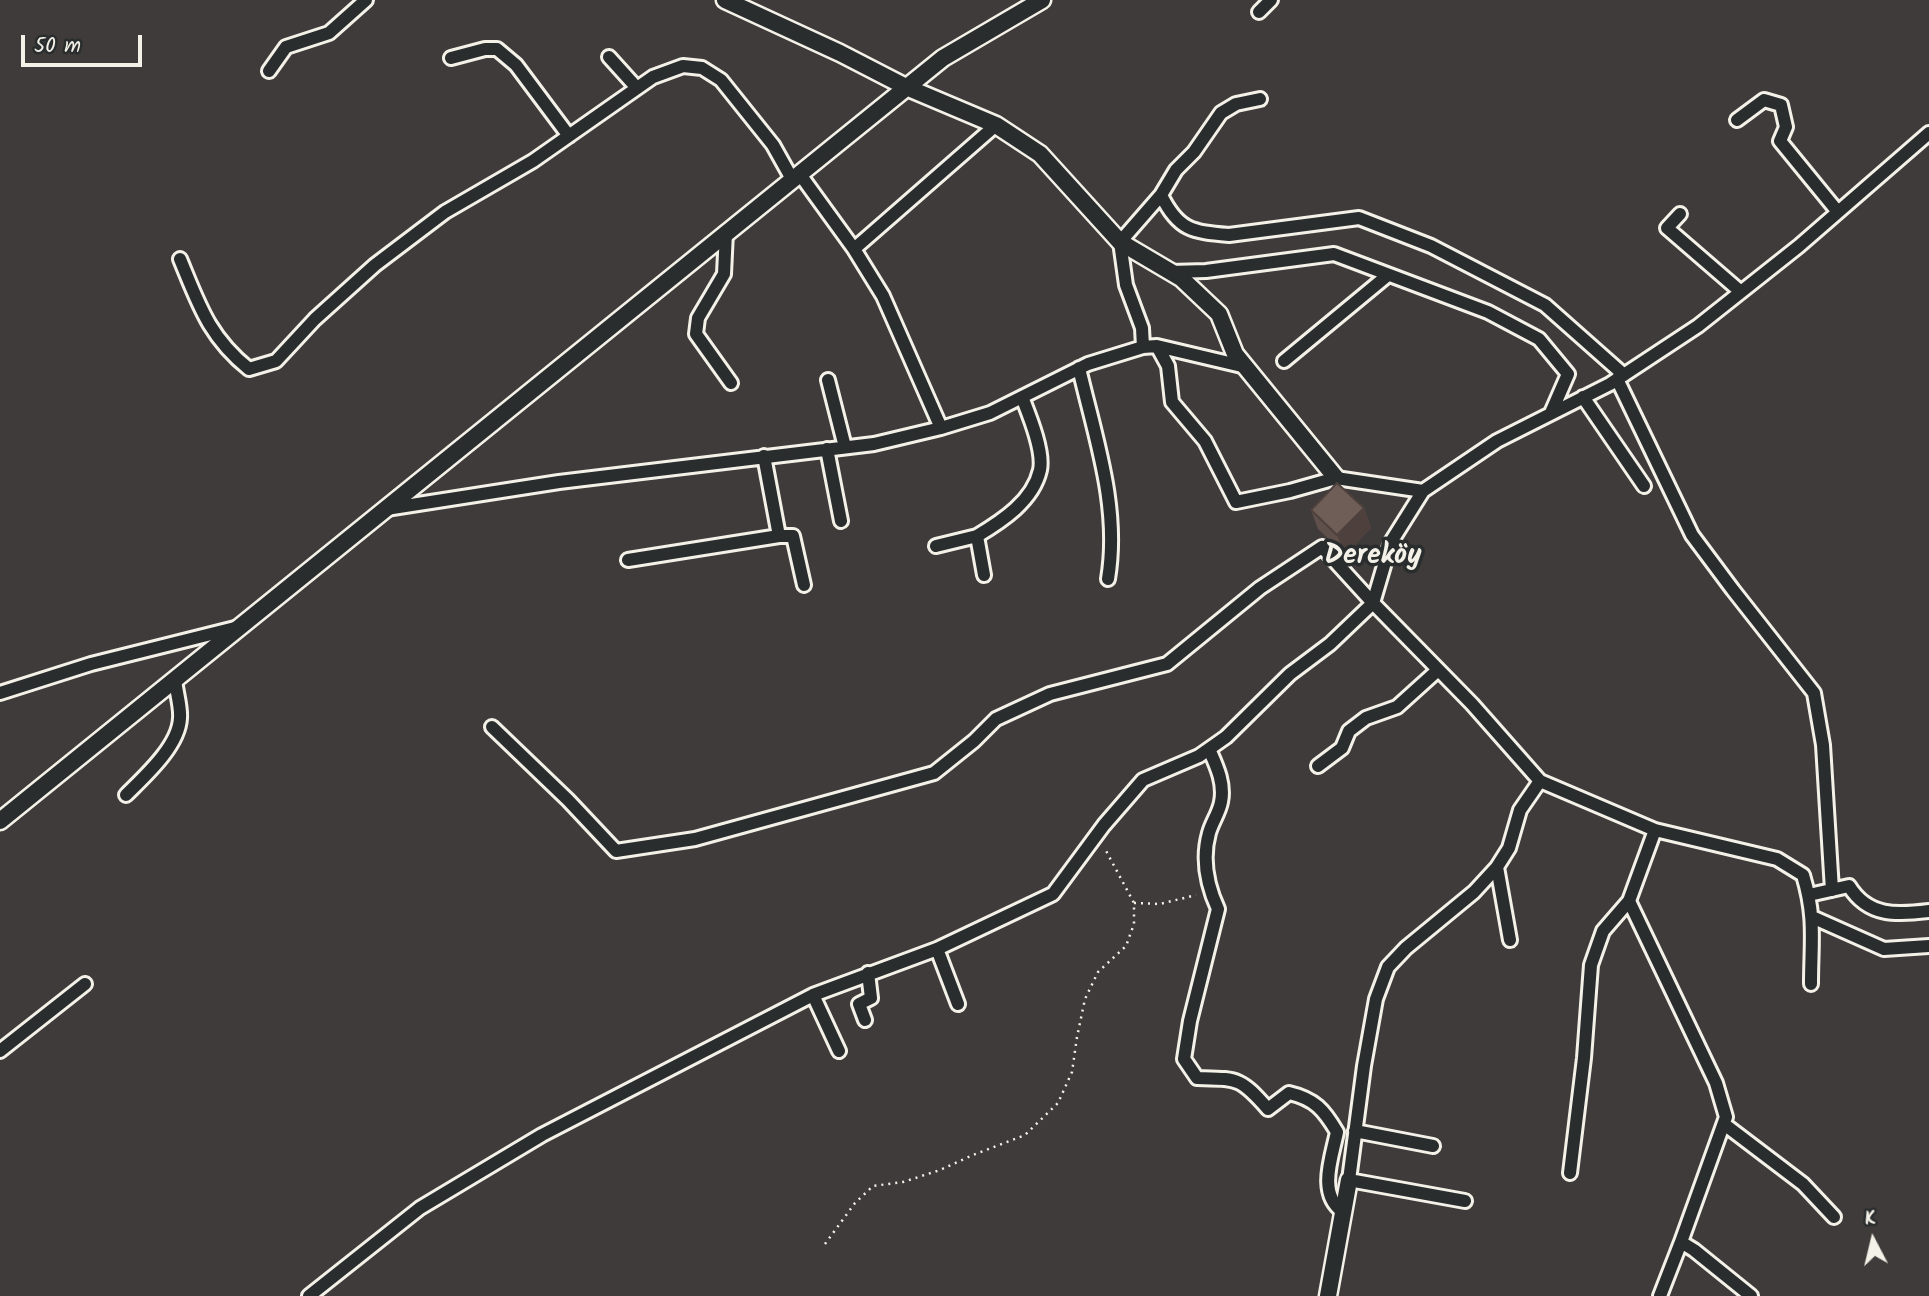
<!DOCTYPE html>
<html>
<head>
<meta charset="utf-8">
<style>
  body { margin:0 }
  #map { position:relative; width:1929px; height:1296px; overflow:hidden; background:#3f3b3a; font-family:Kalam,sans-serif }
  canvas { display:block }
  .north { position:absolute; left:1838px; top:1205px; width:70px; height:70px; -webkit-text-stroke:5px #2a2d2e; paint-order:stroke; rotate:353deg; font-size:19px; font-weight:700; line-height:28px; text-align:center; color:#f4f1e8 }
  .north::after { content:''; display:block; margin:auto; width:24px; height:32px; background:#f4f1e8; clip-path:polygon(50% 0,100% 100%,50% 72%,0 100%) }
  .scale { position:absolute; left:21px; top:35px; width:121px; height:32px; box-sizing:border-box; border:4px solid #f4f1e8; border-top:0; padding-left:9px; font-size:21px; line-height:24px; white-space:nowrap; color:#f4f1e8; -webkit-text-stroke:5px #2a2d2e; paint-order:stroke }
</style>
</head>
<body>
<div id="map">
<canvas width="1929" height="1296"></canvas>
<div class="north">K</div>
<div class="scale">50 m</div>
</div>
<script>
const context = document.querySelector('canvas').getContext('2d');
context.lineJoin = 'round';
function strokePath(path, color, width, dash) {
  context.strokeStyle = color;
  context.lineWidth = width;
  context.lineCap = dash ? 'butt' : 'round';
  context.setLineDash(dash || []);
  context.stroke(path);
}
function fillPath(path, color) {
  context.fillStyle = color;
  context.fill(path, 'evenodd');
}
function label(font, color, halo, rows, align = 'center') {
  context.font = font + ' Kalam,sans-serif';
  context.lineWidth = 7;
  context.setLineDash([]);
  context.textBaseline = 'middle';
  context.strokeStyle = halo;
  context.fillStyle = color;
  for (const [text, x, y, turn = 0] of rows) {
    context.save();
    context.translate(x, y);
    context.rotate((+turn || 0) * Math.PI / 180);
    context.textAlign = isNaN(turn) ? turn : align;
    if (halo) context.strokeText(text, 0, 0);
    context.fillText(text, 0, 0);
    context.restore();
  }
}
const path = new Path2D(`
  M1134,903l26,1 36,-9
  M825,1244l30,-41 18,-17 30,-4 37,-12 33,-15 52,-20 33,-32 14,-31 5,-35 8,-38 13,-27 28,-26 8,-22v-21l-30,-56`);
const minor = new Path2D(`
  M1259,12l12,-12
  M609,57l28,31
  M451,58l34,-9h12l19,16 53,71
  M269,71l17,-24 43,-14 37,-33
  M1737,120l27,-20 17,5 5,22 -6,14 58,71
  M799,173l55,76 29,47 58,132
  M1161,195c17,35 31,37 68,40l130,-17 72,28 114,59 79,70
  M1680,214l-13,14 74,64
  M726,232l-2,42 -26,44 -2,16 35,49
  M854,249l142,-124
  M180,259c19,46 29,78 69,110l27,-8 39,-42 60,-54 70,-53 88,-51 120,-84 30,-11 19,2 19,12 52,65 19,34
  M1171,272l35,-1 128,-17 154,58 51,27 29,35 -17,39
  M1157,346l11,20 4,36 33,39 31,61 54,-11 46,-13 87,13
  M1143,347l-1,-19 -16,-43 -6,-43 41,-47 15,-25 18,-18 27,-39 15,-9 24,-5
  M1284,361l104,-86
  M1079,368c16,69 41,139 29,211
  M1617,379l75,156 41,55 81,103 9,52 9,145
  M828,380l17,67
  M1583,397l61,89
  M827,449l14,72
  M764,456l15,80h14l11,49
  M386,509l173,-27 315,-38 67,-16 49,-15 98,-49 55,-17 14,-1 89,21
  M936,546l41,-10
  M628,560l151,-24
  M984,575l-7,-39c25,-15 56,-35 63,-66 4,-19 -11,-55 -18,-73
  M1373,603l18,-61 32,-51 74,-50 113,-57 88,-58 101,-80 130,-113
  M0,693l91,-29 144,-36
  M492,727l76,73 48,51 79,-12 239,-66 40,-32 22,-22 54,-25 117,-30 93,-76 62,-41 51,56
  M1209,749c7,16 16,34 12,53 -2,11 -9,20 -12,31 -7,25 -2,52 9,76l-28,112 -6,38 13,19c41,1 43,-1 71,31l21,-16c26,6 35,17 48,39 -5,25 -20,62 6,80
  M1318,766l24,-18 7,-17 17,-13 31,-11 41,-37
  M126,795c18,-18 53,-49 54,-77 1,-12 -4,-26 -5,-39
  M1497,867l13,73
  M1809,895l40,-9c19,31 48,29 80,25
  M1812,917l72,32 45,-3
  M937,949l21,55
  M813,995l26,56
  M865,1020l-6,-16 12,-6 -3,-25
  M0,1051l85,-67
  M1724,1124l79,60 31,33
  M1355,1131l78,15
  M1570,1173l14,-115 7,-93 12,-34 26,-30
  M1465,1201l-116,-21 15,-114 12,-67 12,-32 18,-19 68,-56 23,-25 12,-19 11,-38 20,-29 115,49
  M1681,1242l45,-125 -10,-34 -87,-182 26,-71 122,29 26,16c13,43 8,67 8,109
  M309,1296l111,-88 122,-73 271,-140 124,-46 116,-55 51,-69 39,-45 56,-24 27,-19 64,-63 40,-30 43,-41 99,101 68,77
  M1660,1296l21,-54 13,8 57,46`);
const tertiary = new Path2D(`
  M725,0l115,53 66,34 90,38 44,29 80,88 61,36 38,36 16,40 101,124
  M0,821l943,-763 99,-58
  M1328,1296l21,-116`);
const wall = new Path2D(`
  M1364,508l7,20 -26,27 -27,-26 -7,-19z`);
const shadedWall = new Path2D(`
  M1364,508l7,20 -26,27 -8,-20z`);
const building = new Path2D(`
  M1337,483l27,25 -27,27 -26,-25z`);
const quarterNames = [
  ["Dereköy",1373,558]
];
strokePath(minor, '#f4f1e8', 18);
strokePath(tertiary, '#f4f1e8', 21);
strokePath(path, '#f4f1e8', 2.5, [2, 5]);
strokePath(minor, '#2a2d2e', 12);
strokePath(tertiary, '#2a2d2e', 16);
fillPath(wall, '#5f504b');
fillPath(shadedWall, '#4e413d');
fillPath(building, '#6f5d57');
strokePath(building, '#4e413d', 2);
label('bold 28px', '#f4f1e8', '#2a2d2e', quarterNames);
</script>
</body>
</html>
